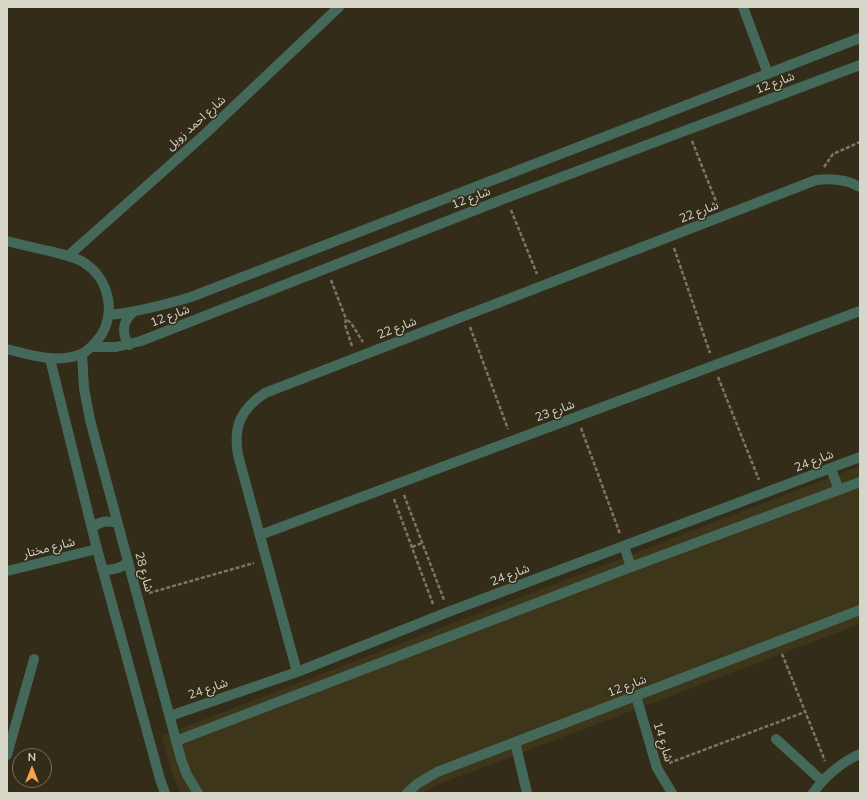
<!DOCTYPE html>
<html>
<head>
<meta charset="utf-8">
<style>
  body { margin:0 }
  #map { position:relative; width:867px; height:800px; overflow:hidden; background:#322c18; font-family:Mulish,sans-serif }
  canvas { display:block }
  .frame { position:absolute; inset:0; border:8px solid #d7d4c8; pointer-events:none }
  .north { position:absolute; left:12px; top:748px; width:40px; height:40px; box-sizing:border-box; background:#322c18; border:1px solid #746f5e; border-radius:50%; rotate:0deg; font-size:11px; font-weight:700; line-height:16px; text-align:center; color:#d7d4c8 }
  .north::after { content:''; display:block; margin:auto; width:14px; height:18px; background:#f8a14a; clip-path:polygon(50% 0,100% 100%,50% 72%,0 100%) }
</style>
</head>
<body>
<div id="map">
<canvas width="867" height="800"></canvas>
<div class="frame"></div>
<div class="north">N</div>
</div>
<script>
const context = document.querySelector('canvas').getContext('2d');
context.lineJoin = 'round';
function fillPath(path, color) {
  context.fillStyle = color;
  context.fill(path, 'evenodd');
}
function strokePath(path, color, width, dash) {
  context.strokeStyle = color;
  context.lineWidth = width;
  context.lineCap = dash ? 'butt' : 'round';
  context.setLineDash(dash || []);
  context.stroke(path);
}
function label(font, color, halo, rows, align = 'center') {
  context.font = font + ' Mulish,"Noto Sans Arabic",sans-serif';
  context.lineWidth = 3;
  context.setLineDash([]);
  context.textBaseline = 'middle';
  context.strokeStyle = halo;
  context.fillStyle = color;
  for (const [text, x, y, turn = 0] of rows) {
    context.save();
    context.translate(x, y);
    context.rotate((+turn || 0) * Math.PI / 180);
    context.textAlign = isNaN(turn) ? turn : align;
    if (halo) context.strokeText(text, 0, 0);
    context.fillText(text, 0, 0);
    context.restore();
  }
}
const built = new Path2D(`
  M860,466v158l-423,161 -15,8h-241l-7,-14 -13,-43z`);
const path = new Path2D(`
  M692,141l25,63
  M824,167l9,-13 27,-12
  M511,210l26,64
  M674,248l36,105
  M331,280l15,39
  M470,327l38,102
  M352,346l-7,-21 1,-6 5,4 12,19
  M718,377l41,103
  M581,428l39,106
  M404,495l40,105
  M394,499l39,105
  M412,547l10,-4
  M149,593l105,-30
  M782,654l43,107
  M669,763l136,-51`);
const minor = new Path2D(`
  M743,7l25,67
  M7,241c16,4 32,8 47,11 10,3 21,5 29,10 28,17 35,57 12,81 -4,4 -8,9 -14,11 -24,10 -50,1 -74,-5
  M68,256l137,-122 134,-127
  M109,315c29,-3 55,-10 82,-18l669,-259
  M129,345c-8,-12 -6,-24 4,-33
  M91,347h25l25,-6 365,-143 354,-133
  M82,354l2,34 6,32 91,339 6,16 11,18
  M50,359l47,190 63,230 5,14
  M831,469l8,21
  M92,528c8,-7 15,-8 25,-5
  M260,535l600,-224
  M624,546l7,21
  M102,569c10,2 18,0 26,-7
  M7,571l90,-22
  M297,672l-59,-217c-5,-29 3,-46 27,-62l551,-213c16,-2 30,-1 44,7
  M636,696l21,72 15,25
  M170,716l127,-44 151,-60 412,-155
  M776,739l46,42
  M176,741l455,-174 229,-85
  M515,742l12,51
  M7,755l27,-96
  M407,793l10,-9 20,-12 423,-162
  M813,793c13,-18 27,-30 47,-39`);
const streetNames = [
  ["شارع 12",775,83,-21],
  ["شارع احمد زويل",196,123,-42],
  ["شارع 12",471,198,-21],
  ["شارع 22",699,212,-21],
  ["شارع 12",170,316,-21],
  ["شارع 22",397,328,-21],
  ["شارع 23",555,411,-20],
  ["شارع 24",814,461,-21],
  ["شارع مختار",49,548,-14],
  ["شارع 28",144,572,75],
  ["شارع 24",510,575,-21],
  ["شارع 12",627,686,-21],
  ["شارع 24",208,689,-19],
  ["شارع 14",663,742,73]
];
fillPath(built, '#3d361b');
strokePath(path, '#7b7666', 2.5, [4, 2]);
strokePath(minor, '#44695a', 10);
label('12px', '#d7d4c8', '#322c18', streetNames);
</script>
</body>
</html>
